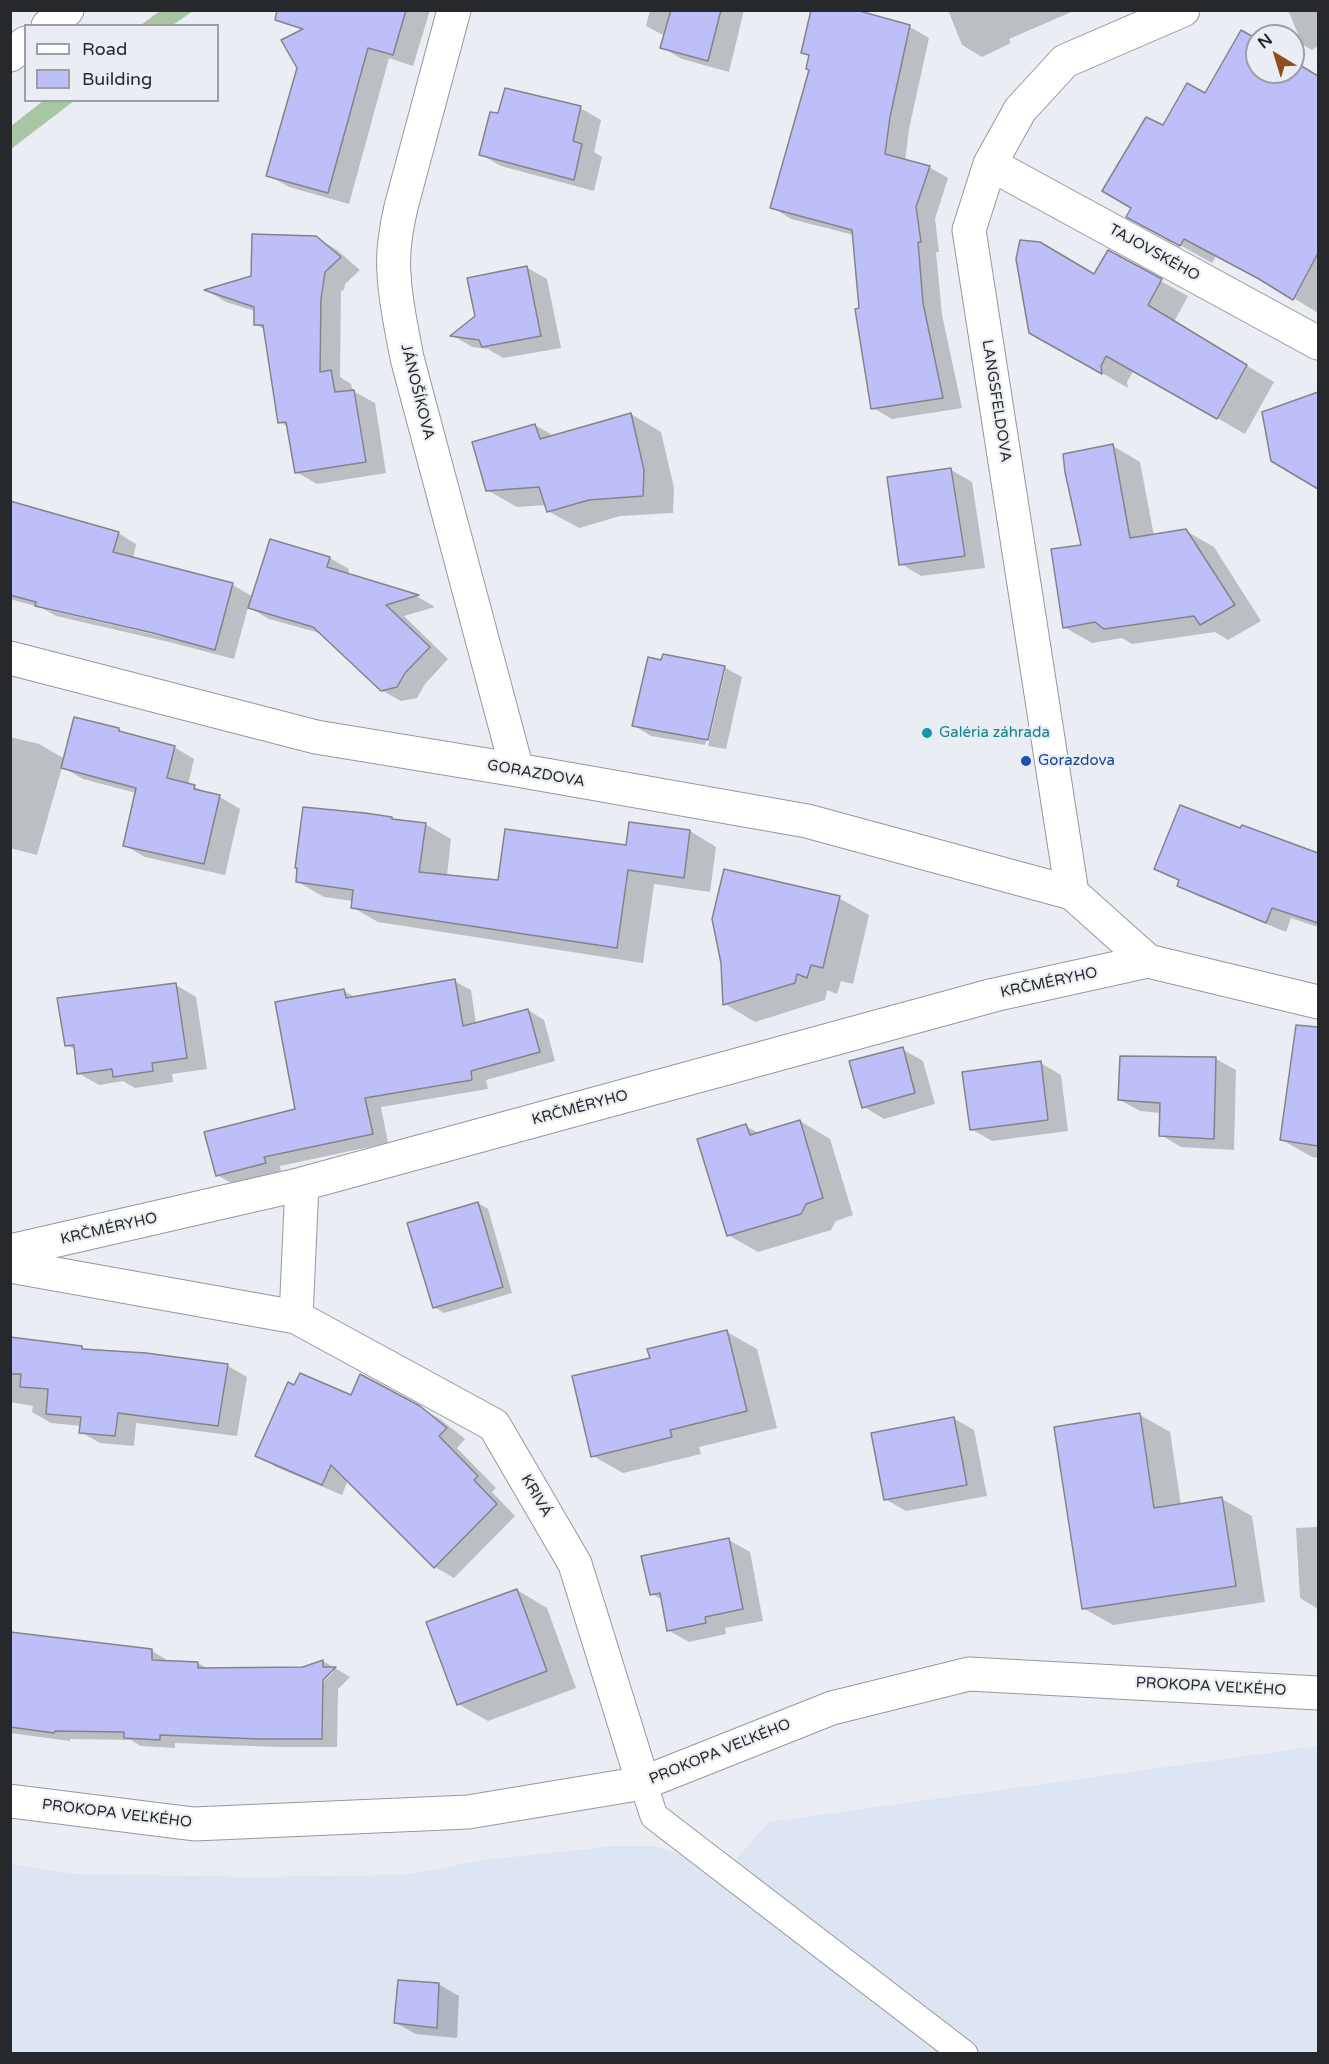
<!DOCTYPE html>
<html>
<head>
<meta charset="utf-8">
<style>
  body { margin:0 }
  #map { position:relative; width:1329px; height:2064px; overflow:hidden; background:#eaeef4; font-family:"Varela Round",sans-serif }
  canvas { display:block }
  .frame { position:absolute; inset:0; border:12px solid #27282b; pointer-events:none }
  .legend { position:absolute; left:24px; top:24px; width:195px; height:78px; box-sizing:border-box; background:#eaeef4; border:2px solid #9c9fa4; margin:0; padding:8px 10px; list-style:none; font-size:18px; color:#27282b }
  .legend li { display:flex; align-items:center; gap:12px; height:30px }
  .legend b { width:30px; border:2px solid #9c9fa4 }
  .north { position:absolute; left:1245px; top:24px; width:60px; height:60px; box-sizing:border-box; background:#eaeef4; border:2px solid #9c9fa4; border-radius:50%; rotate:322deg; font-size:16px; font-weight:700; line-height:24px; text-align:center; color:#27282b }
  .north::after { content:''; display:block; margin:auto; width:21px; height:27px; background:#914d20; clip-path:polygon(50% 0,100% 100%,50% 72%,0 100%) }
</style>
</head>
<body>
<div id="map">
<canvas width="1329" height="2064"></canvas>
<div class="frame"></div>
<ul class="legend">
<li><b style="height:8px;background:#fff"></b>Road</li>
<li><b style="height:16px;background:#bebff8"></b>Building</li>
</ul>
<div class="north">N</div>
</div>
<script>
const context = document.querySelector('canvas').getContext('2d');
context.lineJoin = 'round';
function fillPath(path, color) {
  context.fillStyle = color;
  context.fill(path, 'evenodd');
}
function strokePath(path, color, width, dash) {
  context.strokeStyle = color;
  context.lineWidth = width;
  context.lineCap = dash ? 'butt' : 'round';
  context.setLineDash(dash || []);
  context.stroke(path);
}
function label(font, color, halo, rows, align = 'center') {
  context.font = font + ' "Varela Round",sans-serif';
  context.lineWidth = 4.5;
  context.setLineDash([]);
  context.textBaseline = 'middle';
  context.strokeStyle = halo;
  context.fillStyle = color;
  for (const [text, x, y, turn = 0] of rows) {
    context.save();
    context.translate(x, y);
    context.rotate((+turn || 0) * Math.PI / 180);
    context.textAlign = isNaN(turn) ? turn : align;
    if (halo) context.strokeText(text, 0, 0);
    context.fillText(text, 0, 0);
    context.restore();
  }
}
const built = new Path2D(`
  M1318,1746v307h-1307l-1,-189 66,10 178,3 149,-2 81,-15 131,-14h39l72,24 43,-48z`);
const green = new Path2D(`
  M161,10h32v1l-20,14h-32z
  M43,101h31l-63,48v-23z`);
const shadow = new Path2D(`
  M342,10h88l-17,56 -24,-8 -40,146 -60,-17 -21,-12z
  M650,10h94l-15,62 -47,-13 -21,-12 4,-11 -19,-10z
  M948,10h128l-67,29 2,4 -29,14 -20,-12z
  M1288,10h30v36l-6,4 -10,-6z
  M910,27l19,11 -20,91 -4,32 24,6 19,11 -13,41 4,33h-3l6,63 20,93 -70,11 -19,-11 -13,-98 -6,-75 -63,-16 -19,-12 38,-137v-14l-7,-4z
  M1257,41v31h36v-10l25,15v236l-39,-24 -63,-33 -4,7 -52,-29 3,-107 43,-32z
  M580,108l21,12 -7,32 8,5 -8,34 -93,-25 -21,-12 19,-39z
  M316,237l21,13 23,20 -15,14 -1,6 -3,1 -1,86 11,7 2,7 22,12 11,70 -69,11 -21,-12 -8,-45 -8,-5 -15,-92 -10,-6v-13l-29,-9 -18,-11 44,-14z
  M1108,252l80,44 -14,26 100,60 -29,52 -111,-64 -7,12 1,6 -97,-56 64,-56z
  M526,267l21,12 14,69 -58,10 -15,-9 -16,-2 -20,-12 25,-19z
  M1318,394v93l-45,-27 -10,-47z
  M631,414l30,18 13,56 -1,25 -53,3 -41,12 -31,-17 -2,-6 -29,2 -30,-17 48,-65 19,11z
  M1113,446l27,16 14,74 32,-5 28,16 47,74 -33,19 -13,-8 -83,12 -10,-6 -30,5 -28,-16 19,-81z
  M951,470l21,12 13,86 -64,8 -20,-12z
  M10,503l108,30 18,11 -3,15 100,26 20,12 77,-39 19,11 -1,6 70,22 17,10 -31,9 44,43 -23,25 -8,14 -16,3 -20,-11 -58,-56 -54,-15 -21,-12 -14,52 -61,-16 -117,-27 -14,-8 -32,-9zM44,606l117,27 -1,3 -112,-26z
  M663,662l61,5 18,10 -16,72 -18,-3 17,-75h-3l-17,74 -54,-9 -18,-11z
  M118,729l12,7 44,11 20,12 -6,26 32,12 20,12 -15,66 -80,-18 -21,-12 12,-52 -53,-14 -21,-12 -25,88 -27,-7v-111l29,7 26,15z
  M392,818l5,3 28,3 26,15 -4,37 52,5 191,-50 26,16 -6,45 -56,-8 -11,79 -265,-41 -26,-15 1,-6 -29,-4 -26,-15z
  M1243,826l75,28v73l-27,-9 -5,14 -88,-36 -19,-11 1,-4 -24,-13 85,-38z
  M839,898l30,17 -16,69 -12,-3 -4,13 -10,-4 -2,10 -70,22 -30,-18 -2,-41z
  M454,981l17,9 5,34 52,-14 16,10 11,41 -69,19 2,9 -107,18 7,36 -108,23 1,6 -48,12 -16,-9 80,-65 47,-119 13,7z
  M176,985l20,12 11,72 -35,5 1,8 -38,6 -12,-7 -24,4 -21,-12 -2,-23 -10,-5z
  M902,1049l21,12 12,43 -51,15 -20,-12z
  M1216,1059l20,11 -2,80 -53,-3 -20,-12v-22l-21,-2 -20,-11z
  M1041,1063l20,12 7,56 -76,10 -21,-12z
  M1291,1073l27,3v82l-6,-1 -30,-17z
  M800,1121l30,18 23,76 -17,6 -5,9 -73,22 -30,-17 18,-109 14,8z
  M478,1203l10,6 24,84 -68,20 -10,-6z
  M727,1332l30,17 20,79 -78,19 2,7 -78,19 -30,-17 58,-97z
  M10,1338l72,9 6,4 140,15 19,11 -10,59 -101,-13 -2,23 -34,-3 -19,-11 1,-6 -31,-3 -19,-11 1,-6 -23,-4z
  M352,1397l67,10 21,12 25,20 -8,9 39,40 -4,4 23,24 -61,62 -19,-11 -87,-87 -6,15 -66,-28 -19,-11z
  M1140,1415l30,17 11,73 41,-6 30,17 13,86 -152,23 -30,-17z
  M953,1418l21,12 13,66 -81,15 -21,-12z
  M1318,1527v82l-18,-11 -4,-70z
  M729,1540l21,12 13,69 -38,7 1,6 -37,8 -21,-12 -5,-30 -11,-6z
  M517,1590l30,18 29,80 -88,33 -30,-17z
  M10,1633l142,18 15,9v2l31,1 10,6 95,-1 20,-7 27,16 -12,12 -1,58h-61l-101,-4v5l-34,-2 -10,-6 -61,-1v2l-60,-8zM329,1671h5l-16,16 -2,-3z
  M438,1984l21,12 -2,42 -41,-4 -20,-11z`);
const building = new Path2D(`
  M277,10h129l-13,45 -25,-7 -40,145 -62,-17 31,-108 -16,-28 22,-11 -28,-9z
  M671,10h50l-13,51 -48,-13z
  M811,10h45l54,15 -20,92 -5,37 45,12 -14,41 5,35h-3l5,61 20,95 -72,11 -16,-100 4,-1 -7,-78 -82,-22 39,-138 -3,-1 3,-14 -8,-2z
  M1241,30l16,9v33h36v-11l25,15v177l-25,47 -34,-21 -75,-40 -4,7 -54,-29 5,-9 -29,-17 44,-74 17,8 24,-42 18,10z
  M505,88l76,18 -8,35 9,3 -8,36 -95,-25 11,-43 8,1z
  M252,234l64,2 25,21 -16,15 -4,27 -1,73 11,-2 4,22 19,-2 12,72 -71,11 -9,-51 -8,1 -15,-98h-9v-18l-50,-17 47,-14z
  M1020,240l20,2 54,32 14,-24 54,29 -14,26 99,60 -30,54 -111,-63 -5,10 1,8 -73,-41 -13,-74z
  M527,266l14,70 -59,11 -3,-7 -29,-4 25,-20 -8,-38z
  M1318,392v97l-47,-28 -9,-49z
  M631,413l13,57 -1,26 -54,4 -42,12 -8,-25 -53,4 -14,-49 63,-18 5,15z
  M1113,444l17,94 56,-9 49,76 -35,20 -6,-9 -90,13 -9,-7 -32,6 -12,-79 30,-4 -16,-73 -2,-18z
  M951,468l14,88 -66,9 -12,-88z
  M10,501l109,31 -6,20 120,31 -18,67 -62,-17 -118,-27 1,-4 -26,-7z
  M270,539l60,18 -3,10 92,28 -33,10 44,42 -25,26 -8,14 -16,4 -68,-64 -65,-19z
  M663,654l62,12 -17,74 -76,-14 16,-69 13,3z
  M74,717l45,11v3l56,15 -8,32 28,7 -1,4 26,6 -16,69 -81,-18 13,-58 -75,-20z
  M1180,805l60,23 2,-3 76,28v70l-46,-15 -6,15 -89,-37 2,-6 -25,-11z
  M303,807l62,6 27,4v2l34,4 -7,49 79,8 7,-51 121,16 3,-23 61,8 -6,48 -56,-8 -11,78 -266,-40 2,-18 -57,-8 1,-14h-2z
  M724,869l116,27 -17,72 -12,-3 -4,13 -10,-4 -2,9 -72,22 -2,-42 -9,-44z
  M455,979l8,47 65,-17 12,43 -69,19 1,9 -107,18 8,36 -109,23 2,6 -50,13 -12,-44 91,-23 -20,-107 69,-13 2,9z
  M176,983l11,75 -35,5 1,8 -40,6 -1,-8 -35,5 -3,-29 -9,1 -8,-48z
  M1296,1025l22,2v119l-38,-6z
  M903,1047l12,46 -53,15 -13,-47z
  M1120,1056l96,1 -2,82 -55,-3 1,-33 -42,-3z
  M1041,1061l7,59 -78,10 -8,-58z
  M800,1120l23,78 -17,6 -5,10 -74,22 -30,-97 49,-15 4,11z
  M478,1202l25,85 -70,21 -26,-85z
  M727,1330l20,81 -77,19 2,7 -81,20 -19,-81 78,-18 -3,-9z
  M10,1337l72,9v3l64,4 82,11 -10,62 -100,-13 -3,23 -36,-3 2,-16 -35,-3 2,-25 -28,-2 1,-13h-11z
  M300,1373l51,22 9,-21 60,32 27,22 -8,8 39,40 -4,4 23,24 -63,64 -103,-103 -9,20 -67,-29 33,-74 6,3z
  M1140,1413l14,95 68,-11 14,89 -154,23 -28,-182z
  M954,1417l13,68 -83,15 -13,-67z
  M729,1538l14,71 -38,8 1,6 -39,8 -7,-38 -10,2 -9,-39z
  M517,1589l30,82 -90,34 -31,-83z
  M10,1632l142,17v11l46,2v6l105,-1 20,-7v7h13l-13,13 -1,59h-62l-100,-4v5l-36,-2v-6l-69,-1 -1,2 -44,-6z
  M398,1980l41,3 -2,45 -43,-5z`);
const lane = new Path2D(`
  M643,1783l11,33 310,238`);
const street = new Path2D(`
  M454,10l-53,197c-5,22 -9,44 -7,66 1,29 8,57 13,85l110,412
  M990,164l328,179
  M10,658l306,79 201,33 290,51 265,72 76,68 170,41
  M1072,893l-103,-663 21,-66 30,-54 45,-49 118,-51
  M10,1251l292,-67 692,-189 154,-34
  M10,1266l286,51 198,108 81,139 68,219
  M296,1317l6,-133
  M10,1801l184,23 274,-12 175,-29 189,-75 137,-34 349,19`);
const primary = new Path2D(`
  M48,26l19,-16
  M10,55l16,-12`);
const markers = [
  [927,733,6,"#0f9aa8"],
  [1026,761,6,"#1a4fb4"]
];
const streetNames = [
  ["TAJOVSKÉHO",1154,253,29],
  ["JÁNOŠÍKOVA",417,392,76],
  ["LANGSFELDOVA",996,401,81],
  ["GORAZDOVA",536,774,10],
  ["KRČMÉRYHO",1049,983,-12],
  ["KRČMÉRYHO",580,1108,-15],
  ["KRČMÉRYHO",109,1229,-13],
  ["KRIVÁ",536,1496,60],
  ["PROKOPA VEĽKÉHO",1211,1687,3],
  ["PROKOPA VEĽKÉHO",720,1752,-22],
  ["PROKOPA VEĽKÉHO",117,1814,7]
];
const cultureNames = [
  ["Galéria záhrada",939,733]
];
const transitNames = [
  ["Gorazdova",1038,761]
];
fillPath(built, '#dde4f2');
fillPath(green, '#a8c6a3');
fillPath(shadow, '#0003');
fillPath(building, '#bebff8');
strokePath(building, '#83848a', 1.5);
strokePath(lane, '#95989e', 29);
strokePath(street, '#95989e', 35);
strokePath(primary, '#95989e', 35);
strokePath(lane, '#fff', 27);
strokePath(street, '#fff', 33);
strokePath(primary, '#fff', 33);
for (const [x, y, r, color] of markers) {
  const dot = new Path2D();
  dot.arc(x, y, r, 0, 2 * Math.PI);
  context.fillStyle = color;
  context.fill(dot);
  strokePath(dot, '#eaeef4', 2);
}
label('15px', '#27282b', '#eaeef4', streetNames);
label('15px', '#0d838f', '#eaeef4', cultureNames, 'left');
label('15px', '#164399', '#eaeef4', transitNames, 'left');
</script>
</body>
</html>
